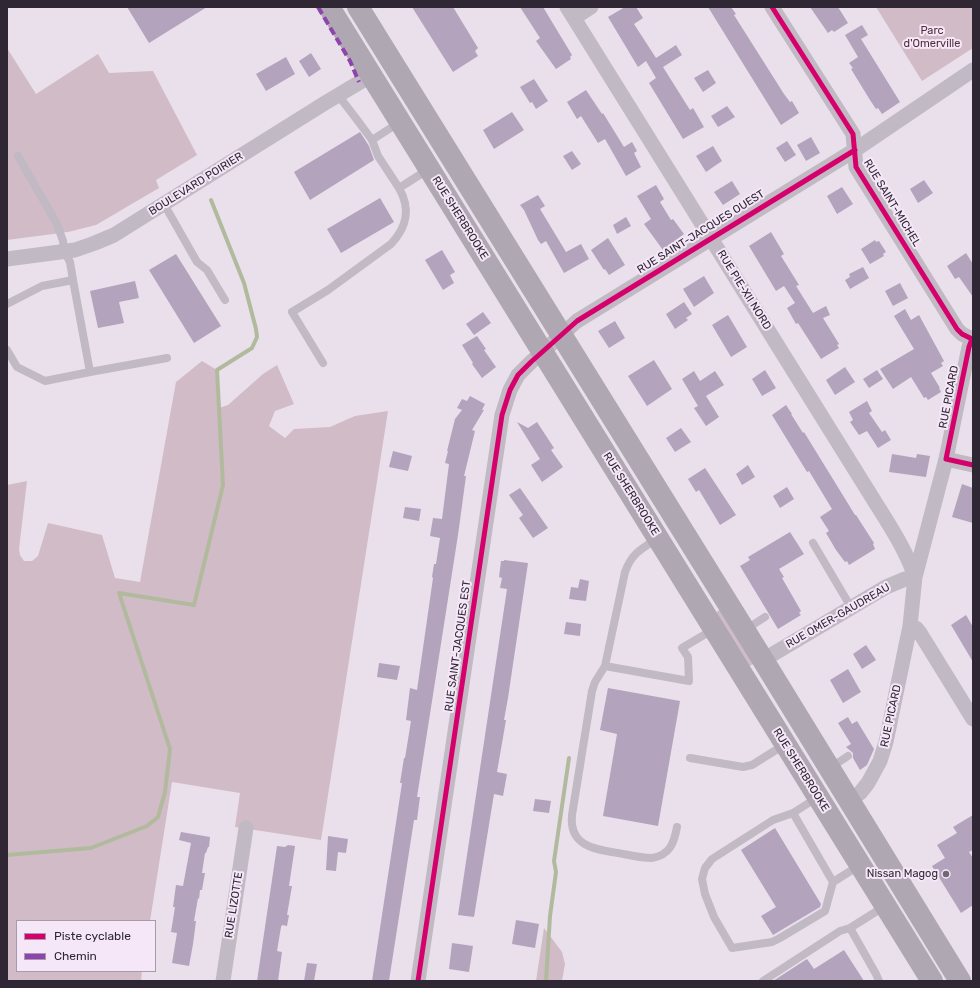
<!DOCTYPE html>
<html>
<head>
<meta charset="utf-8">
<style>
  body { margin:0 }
  #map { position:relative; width:980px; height:988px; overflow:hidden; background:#e9e0eb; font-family:Rubik,sans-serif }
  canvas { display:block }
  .frame { position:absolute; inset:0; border:8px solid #2f2834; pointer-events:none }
  .legend { position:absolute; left:16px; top:920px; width:140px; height:52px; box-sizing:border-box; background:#f5e7f8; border:1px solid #a69baa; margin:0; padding:5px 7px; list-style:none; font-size:12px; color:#2f2834 }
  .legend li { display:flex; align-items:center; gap:8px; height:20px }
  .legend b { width:20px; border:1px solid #a69baa }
</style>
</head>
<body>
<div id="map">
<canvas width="980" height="988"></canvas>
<div class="frame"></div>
<ul class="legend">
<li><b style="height:5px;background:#d6006c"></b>Piste cyclable</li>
<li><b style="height:5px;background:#8e44ad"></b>Chemin</li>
</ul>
</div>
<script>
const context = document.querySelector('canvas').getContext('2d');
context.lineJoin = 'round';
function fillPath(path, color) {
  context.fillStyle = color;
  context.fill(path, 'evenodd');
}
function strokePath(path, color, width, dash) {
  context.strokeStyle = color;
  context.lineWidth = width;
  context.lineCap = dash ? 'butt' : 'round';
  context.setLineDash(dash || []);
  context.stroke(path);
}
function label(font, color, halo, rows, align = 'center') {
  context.font = font + ' Rubik,sans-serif';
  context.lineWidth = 4;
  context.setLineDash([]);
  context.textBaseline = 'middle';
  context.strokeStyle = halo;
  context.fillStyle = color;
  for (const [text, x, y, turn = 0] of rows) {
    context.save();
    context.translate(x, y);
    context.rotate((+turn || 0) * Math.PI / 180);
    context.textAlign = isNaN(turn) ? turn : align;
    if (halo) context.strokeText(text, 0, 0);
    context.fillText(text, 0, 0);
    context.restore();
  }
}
const green = new Path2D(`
  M876,7h97v41l-51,33z
  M7,48l29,46 62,-40 11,19 44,-2 44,84 -41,25 3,8 -63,37 -28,7 -61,8z
  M202,361l15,9 2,38 9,-3 35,-31 14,-9 17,39 -19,7 -6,15 16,12 9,-9 36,-2 25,-11 33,-5 -67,429 -86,-13 5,-34 -68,-11 -22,139h-133v50h125l-1,10h-134v-496l20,-4 -8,68 1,6 4,6h8l6,-5 10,-33 54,12 13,43 25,4 36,-200z
  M721,609l34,54 -7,4 -33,-54z
  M544,928l18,24 3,12 -3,17h-26z`);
const stream = new Path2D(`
  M7,855l84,-7 56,-22 11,-9 7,-25 5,-43 -51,-156 75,12 29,-120 -6,-115 35,-22 5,-11 -1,-8 -12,-46 -33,-83
  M546,981l4,-65 6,-44 -2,-11 15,-103`);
const building = new Path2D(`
  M127,7h80l-58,36z
  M412,7h41l25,41 -3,3 3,5 -25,16z
  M520,7h23l29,48 -2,2 1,2 -15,10 -20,-28 4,-3z
  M625,7h11l7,11 -9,6 22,34 20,-13 6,10 -19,12 27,43 3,-2 11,19 -21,12 -34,-56 7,-5 -10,-17 -8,6 -30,-50z
  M708,7h23l5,7 -2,1 50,79 6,8 2,-1 7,12 -18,12z
  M810,7h28l10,16 -14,9 -2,-2 -4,3z
  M862,25l6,10 -7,4 39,63 -18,12 -4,-6 -2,1 -6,-9 -19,-31 2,-1 -4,-5 9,-6 -13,-22z
  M311,53l10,16 -12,8 -10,-16z
  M286,57l9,17 -29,17 -10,-17z
  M708,70l8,13 -13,9 -9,-14z
  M534,79l14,22 -12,8 -4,-7 -2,1 -10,-16z
  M586,90l16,24 1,-1 21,34 8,-5 5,9 -3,2 7,14 -15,9 -21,-37 -7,4 -17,-27 -4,3 -10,-17z
  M727,106l8,11 -17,10 -7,-11z
  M512,112l12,18 -30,19 -11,-19z
  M360,132l9,14 5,14 -64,40 -16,-28z
  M811,137l9,16 -14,8 -9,-16z
  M787,141l9,14 -11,7 -9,-14z
  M713,146l9,15 -16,11 -10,-16z
  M572,151l9,13 -9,6 -9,-14z
  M924,180l9,13 -15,10 -8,-14z
  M732,181l8,13 -17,11 -9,-13z
  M656,185l8,14 -4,3 11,18 2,-1 11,15 -21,16 -19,-26 7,-5 -14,-23z
  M842,187l11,17 -16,10 -10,-18z
  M538,195l7,11 -5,3 26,43 15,-8 8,15 -25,14 -18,-32 -5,3 -3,-4 -14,-30 -4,-5z
  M380,198l14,24 -53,31 -14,-24z
  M626,217l5,9 -14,8 -4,-9z
  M771,232l13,22 -3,2 18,29 -3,1 17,27 13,-7 4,9 -7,3 16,26 -2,1 2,3 -18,11 -23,-36 -2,1 -9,-16 8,-5 -11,-17 -8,5 -27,-45z
  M608,238l17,27 -16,10 -4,-6 -1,1 -13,-20z
  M875,240l1,2 3,-1 7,11 -3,2 1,2 -14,8 -9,-15z
  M442,250l13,22 -5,3 4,8 -11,7 -18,-30z
  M966,253l7,11v33l-14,-20 -4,2 -8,-13z
  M176,254l45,72 -27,17 -45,-73z
  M863,267l6,11 -19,11 -5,-9 5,-3 -1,-3z
  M704,276l10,17 -20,14 -11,-18z
  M135,281l4,17 -20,4 5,21 -26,5 -8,-37z
  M900,283l8,15 -15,8 -8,-15z
  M684,302l8,12 -6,4 2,2 -13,9 -9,-15z
  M905,309l6,11 8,-5 25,46 -3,2 2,3 -12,7 9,15h-1l2,4 -13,8 -2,-3 -2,1 -13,-21 -18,12 -13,-20 34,-20 -20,-33z
  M483,312l8,11 -17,12 -8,-11z
  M728,315l19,32 -16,10 -19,-32z
  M615,321l10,17 -16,10 -11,-17z
  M477,336l9,13 -2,1 12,17 -14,11 -10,-14 1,-1 -11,-18z
  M654,360l18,29 -25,17 -19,-30z
  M845,367l10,15 -20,13 -9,-15z
  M765,370l11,18 -14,8 -10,-17z
  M877,370l6,9 -14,9 -6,-9z
  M694,371l6,10 15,-10 9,14 -18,11 13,21 -13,9 -12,-18 4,-2 -16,-27z
  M470,396l15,8 -3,6h2l-12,20 3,1 -11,45h2l-8,59 -41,262h3l-3,23h-3l-25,161h-17l30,-198h-2l4,-25h1l6,-37 -5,-1 4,-32 7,2 16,-112 -1,-1 2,-13h2l4,-26 -10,-2 3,-18 9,1 7,-55 -4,-1 3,-12h-1l8,-32 7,-9 -5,-2 5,-9 5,2z
  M867,401l5,10 -3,2 13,19 3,-2 6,10 -13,8 -11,-17 -8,4 -9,-13 3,-2 -4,-8z
  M786,405l6,9h-1l12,19 1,-1 51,83h1l18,28 -1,1 2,5 -26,16 -2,-4 -2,1 -9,-12 -10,-17 3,-2 -9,-14 12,-8 -23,-38 -2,1 -35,-57z
  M517,422l11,6 9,-6 17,26 -3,2 12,17 -21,15 -11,-17 9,-6z
  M681,428l10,14 -16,10 -9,-14z
  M393,451l19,5 -4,15 -19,-4z
  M892,454l24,4 1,-4 13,2 -4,21 -37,-5z
  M748,465l7,12 -13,8 -6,-11z
  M705,468l31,47 -16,10 -21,-35 -3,2 -8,-13z
  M962,484l11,4v35l-21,-6z
  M787,487l7,12 -14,9 -7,-12z
  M520,488l28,40 -15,10 -14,-20 4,-3 -14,-20z
  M405,507l16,2 -2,12 -16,-3z
  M790,532l14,22 -25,15 5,8 -2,1 19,33 -2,2 2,2 -23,14 -38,-63 10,-6 -2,-3z
  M504,560l24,3 -20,135 -4,22h2l-9,52 10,2 -4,22 -9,-2 -20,123 -16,-2 49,-326 -7,-1 2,-10 -3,-1 2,-16h3z
  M580,579l9,2 -3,20 -17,-2 2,-12 7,1z
  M966,615l7,12v35l-22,-37z
  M566,622l15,2 -1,12 -16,-2z
  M866,645l10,15 -14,9 -9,-15z
  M379,663l21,3 -3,14 -20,-3z
  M848,669l13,23 -18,11 -13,-23z
  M608,688l72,13 -22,125 -55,-10 14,-82 -17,-4z
  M848,717l4,7 5,-3 17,28 -7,16 -7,5 -7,-12v-5l-7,-6 5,-3 -13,-21z
  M535,799l16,2 -2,12 -16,-2z
  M973,815v35l-4,2 4,6v47l-12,8 -29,-47 13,-8 -8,-13 20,-12 -4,-6z
  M775,828l46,76 -1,3 -47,28 -12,-19 15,-9 -35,-57z
  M181,832l29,5 -1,10h-1l-2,6h-1l-3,20h3l-3,17h-2l-1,9 -1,-1 -4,23h2l-3,23 -4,22 -17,-3 5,-30 -6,-1 4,-25h-2l3,-22 7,1 8,-43 -12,-3z
  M328,836l20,3 -2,14 -8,-1 -2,19 -10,-1z
  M288,845l7,1 -6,40h3l-5,29h2l-2,11 -5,-1 -1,2 -4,24 5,1 -4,29h-21l20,-135 8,1z
  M516,920l23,4 -4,24 -23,-4z
  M452,943l21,3 -4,26 -20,-3z
  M844,950l20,31h-91l34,-22 7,10z
  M307,963l10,1 -3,17h-10z`);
const lane = new Path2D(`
  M338,95l20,26 14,19
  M400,122l-28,18 6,16 21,32 30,-19
  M18,156l39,68 6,17 1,10 6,11 3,18 17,92 77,-14
  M164,204l33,58 10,8 18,30
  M7,304l35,-18 31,-6
  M7,350l10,17 28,14 45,-9
  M323,363l-31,-51 36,-22 63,-46c16,-17 20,-35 8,-56
  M658,538c-17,11 -26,15 -33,34l-20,94 84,15 -1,-24 -6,-9 32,-19
  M813,543l39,66
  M745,630l20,-13
  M605,666l-10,16 -3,9 -20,124c-3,31 22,34 46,38 11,2 22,5 34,5 18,-3 22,-15 25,-31
  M690,758l53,9 9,-2 32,-20
  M830,768l18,-12
  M818,797l-25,16 40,69 27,-17
  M793,813l-20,7 -61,39 -7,9 -3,11 3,15 9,23 18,31 40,-6 8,-4 45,-27 8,-29
  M850,928l26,46 3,7
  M763,981l77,-50 10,-3 35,-22`);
const street = new Path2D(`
  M567,7l308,495c15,24 31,48 40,75
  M772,7l81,127 3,33 101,162 5,5 10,5
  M574,18l17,-11
  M7,259l68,-9 20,-7 19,-8 211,-132 47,-28
  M946,459l27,6
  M910,626l6,2 4,5 53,86
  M763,660l123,-73 19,-8 10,-2
  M849,801l11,-8 8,-10 12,-22 6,-19 24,-116 5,-49 31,-118 23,-112 4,-8
  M223,981l23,-153
  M418,981l84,-566 8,-25 8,-15 13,-13 46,-41 278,-171 118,-80`);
const primary = new Path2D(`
  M329,7l603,974
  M358,7l405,653 197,321`);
const quiet = new Path2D(`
  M318,7l32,54 9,21`);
const cycleway = new Path2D(`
  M772,7l81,127 3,33 101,162 5,5 10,5 -3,8 -23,112 27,6
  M418,981l84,-566 8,-25 8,-15 13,-13 46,-41 278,-171`);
const markers = [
  [946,874,4,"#706874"]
];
const parkNames = [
  ["Parc",932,31],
  ["d'Omerville",932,44]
];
const streetNames = [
  ["BOULEVARD POIRIER",196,184,-32],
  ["RUE SAINT-MICHEL",892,203,59],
  ["RUE SHERBROOKE",460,218,58],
  ["RUE SAINT-JACQUES OUEST",701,232,-32],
  ["RUE PIE-XII NORD",744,290,58],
  ["RUE PICARD",949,397,-79],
  ["RUE SHERBROOKE",631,494,58],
  ["RUE OMER-GAUDREAU",838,616,-30],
  ["RUE SAINT-JACQUES EST",458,646,-82],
  ["RUE PICARD",891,716,-78],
  ["RUE SHERBROOKE",801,770,58],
  ["RUE LIZOTTE",234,905,-81]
];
const poiNames = [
  ["Nissan Magog",938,874]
];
fillPath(green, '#d1bbc7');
strokePath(stream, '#b2ba9e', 4);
fillPath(building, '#b3a3bd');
strokePath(lane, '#c1b9c4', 8);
strokePath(street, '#c1b9c4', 15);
strokePath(primary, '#afa8b3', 22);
strokePath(quiet, '#8e44ad', 4, [8, 4]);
strokePath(cycleway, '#d6006c', 5);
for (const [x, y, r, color] of markers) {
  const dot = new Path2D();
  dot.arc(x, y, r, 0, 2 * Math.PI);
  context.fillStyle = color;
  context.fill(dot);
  strokePath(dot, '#f5e7f8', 1.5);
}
label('11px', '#502e39', '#f5e7f8', parkNames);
label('11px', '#2f2834', '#f5e7f8', streetNames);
label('11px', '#2f2834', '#f5e7f8', poiNames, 'right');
</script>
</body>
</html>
